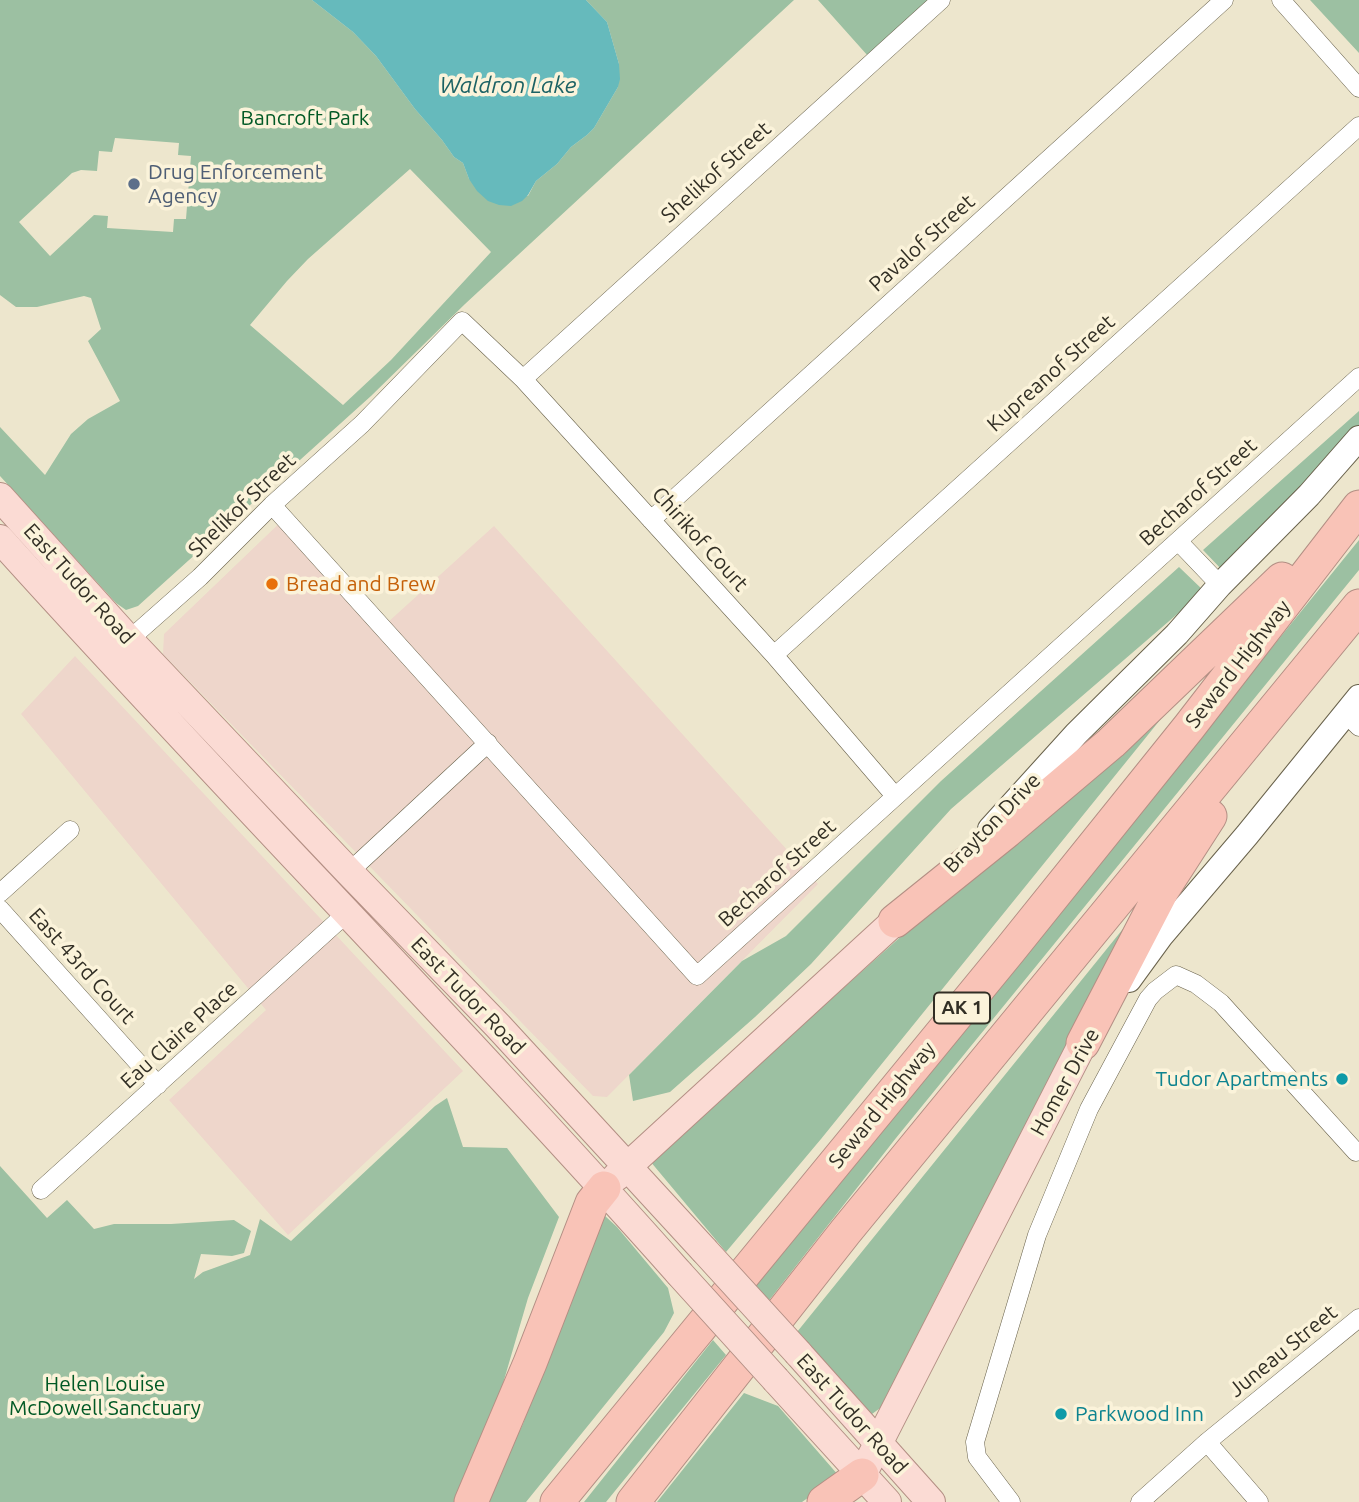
<!DOCTYPE html>
<html>
<head>
<meta charset="utf-8">
<style>
  body { margin:0 }
  canvas { display:block; background:#ede6cd }
</style>
</head>
<body>
<canvas width="1359" height="1502"></canvas>
<script>
const context = document.querySelector('canvas').getContext('2d');
context.lineJoin = 'round';
function fillPath(path, color) {
  context.fillStyle = color;
  context.fill(path, 'evenodd');
}
function strokePath(path, color, width, dash) {
  context.strokeStyle = color;
  context.lineWidth = width;
  context.lineCap = dash ? 'butt' : 'round';
  context.setLineDash(dash || []);
  context.stroke(path);
}
function label(font, color, halo, rows, align = 'center') {
  context.font = font + ' Ubuntu,sans-serif';
  context.lineWidth = 7;
  context.setLineDash([]);
  context.textBaseline = 'middle';
  context.strokeStyle = halo;
  context.fillStyle = color;
  for (const [text, x, y, turn = 0] of rows) {
    context.save();
    context.translate(x, y);
    context.rotate((+turn || 0) * Math.PI / 180);
    context.textAlign = isNaN(turn) ? turn : align;
    if (halo) context.strokeText(text, 0, 0);
    context.fillText(text, 0, 0);
    context.restore();
  }
}
const commercial = new Path2D(`
  M289,514l98,109 107,-97 324,358 -211,213 -14,-1 -430,-442 1,-20z
  M75,656l388,415 -175,164 -119,-135 97,-90 -245,-296z`);
const green = new Path2D(`
  M0,0h312l41,32 23,24 39,53 27,31 12,17 9,6 6,16 59,17 8,-15 21,-17 14,-17 16,-12 7,-7 24,-41 1,-23 -12,-42 -21,-22h208l-329,304 -94,92 -233,210 -12,4 -10,-7 -116,-127v-49l45,48 26,-41 17,-15 32,-18 -32,-60 13,-12 -10,-31 -7,-2 -47,11h-21l-16,-12zM115,138l64,5 -1,12 13,1 -5,63h-12l-1,13 -66,-4 1,-12 -14,-1 -44,41 -31,-34 53,-49 9,-3 16,1 2,-20 13,1zM410,169l81,83 -100,108 -48,45 -93,-80 37,-44 21,-22z
  M818,0h110l-60,56z
  M1310,0h49v53z
  M1359,411v17l-135,144 -21,-22z
  M1359,540v30l-463,568 -129,165 -13,-16z
  M1179,567l25,24 -253,218 -140,155 -56,53 -85,75 -37,9 -4,-26 113,-114 44,-25 155,-155z
  M1172,694l5,5 -356,440 -95,113 -76,-91z
  M1152,893l-5,15 -203,374 -61,124 -11,8 -75,-82z
  M447,1098l16,49 44,1 52,69 -31,81 -29,99 -37,105h-462v-336l47,52 20,-18 27,29 20,-5h57l63,-4 17,11 -7,22 -12,3 -31,-2 -7,25 9,-7 47,-17 10,-36 31,22 144,-135z
  M604,1215l13,12 51,61 6,25 -10,19 -138,170h-41l38,-78 71,-197z
  M713,1340l13,15 -120,147h-22z
  M744,1393l34,13 61,70 -37,26h-145z`);
const water = new Path2D(`
  M312,0h274l21,22 12,42 1,15 -2,8 -24,41 -7,7 -16,12 -14,17 -21,17 -8,14 -6,6 -11,5 -12,-1 -11,-4 -11,-10 -8,-12 -6,-16 -9,-6 -12,-17 -27,-31 -39,-53 -23,-24z`);
const minor = new Path2D(`
  M1281,0l78,88
  M523,379l418,-379
  M272,505l425,471 662,-599
  M651,520l573,-520
  M1178,541l42,44
  M122,646l78,-69 72,-72 90,-81 100,-103 61,58 251,276 121,141
  M774,655l585,-529
  M1345,713l14,14
  M349,872l139,-129
  M0,893l70,-63
  M0,909l158,176
  M41,1190l307,-278
  M1207,1442l52,60
  M1011,1502l-34,-45 -2,-15 62,-207 52,-126 59,-110 7,-8 21,-16 20,9 25,19 135,149
  M1140,1502l67,-60 152,-124`);
const secondary = new Path2D(`
  M990,829l86,-95 101,-100 43,-49 89,-90 50,-57
  M1129,980l32,-44 86,-101 112,-138`);
const primary = new Path2D(`
  M0,497l129,143 220,232 149,154 206,224
  M0,539c223,248 458,485 679,734
  M616,1177l279,-256
  M798,1353l133,149
  M776,1380l111,122
  M862,1475l221,-432`);
const motorway = new Path2D(`
  M895,921l112,-90 104,-88 171,-164
  M1083,1043l80,-154 47,-73
  M471,1502l59,-139 62,-160 12,-15
  M557,1502l452,-551 180,-224 170,-220
  M633,1502l213,-271 513,-625
  M824,1502l38,-27`);
const primaryBridge = new Path2D(`
  M704,1250l94,103
  M679,1273l97,107`);
const markers = [
  [134,184,7,"#5c6f8a"],
  [272,584,7,"#e8710a"],
  [1342,1079,7,"#0f9aa8"],
  [1061,1414,7,"#0f9aa8"]
];
const shields = [
  [962,1008,56]
];
const shieldNames = [
  ["AK 1",962,1008]
];
const parkNames = [
  ["Bancroft Park",305,118],
  ["Helen Louise",105,1384],
  ["McDowell Sanctuary",105,1408]
];
const serviceNames = [
  ["Drug Enforcement",148,172],
  ["Agency",148,196]
];
const streetNames = [
  ["Shelikof Street",716,172,-42],
  ["Pavalof Street",922,243,-42],
  ["Kupreanof Street",1051,373,-42],
  ["Becharof Street",1198,492,-42],
  ["Shelikof Street",242,505,-44],
  ["Chirikof Court",700,539,48],
  ["East Tudor Road",79,584,48],
  ["Seward Highway",1238,664,-52],
  ["Brayton Drive",992,823,-46],
  ["Becharof Street",777,873,-42],
  ["East 43rd Court",82,966,48],
  ["East Tudor Road",468,996,46],
  ["Eau Claire Place",179,1035,-42],
  ["Homer Drive",1065,1082,-61],
  ["Seward Highway",882,1105,-51],
  ["Juneau Street",1283,1351,-39],
  ["East Tudor Road",852,1414,48]
];
const foodNames = [
  ["Bread and Brew",286,584]
];
const cultureNames = [
  ["Tudor Apartments",1328,1079],
  ["Parkwood Inn",1075,1414,"left"]
];
const waterNames = [
  ["Waldron Lake",508,85]
];
fillPath(commercial, '#eed6cb');
fillPath(green, '#9cc0a2');
fillPath(water, '#66babc');
strokePath(minor, '#69624c', 19);
strokePath(secondary, '#69624c', 26);
strokePath(primary, '#b38f84', 30);
strokePath(motorway, '#b38f84', 35);
strokePath(minor, '#fff', 18);
strokePath(secondary, '#fff', 24);
strokePath(primary, '#fbdbd4', 28);
strokePath(motorway, '#f9c3b7', 33);
strokePath(primaryBridge, '#b38f84', 30, []);
strokePath(primaryBridge, '#fbdbd4', 28);
for (const [x, y, r, color] of markers) {
  const dot = new Path2D();
  dot.arc(x, y, r, 0, 2 * Math.PI);
  context.fillStyle = color;
  context.fill(dot);
  strokePath(dot, '#fbf3da', 2.5);
}
for (const [x, y, w] of shields) {
  const box = new Path2D();
  box.roundRect(x - w / 2, y - 15.5, w, 31, 5);
  context.fillStyle = '#fbf3da';
  context.fill(box);
  strokePath(box, '#322f25', 2);
}
label('bold 19px', '#322f25', null, shieldNames);
label('21px', '#015925', '#fbf3da', parkNames);
label('21px', '#4e5e75', '#fbf3da', serviceNames, 'left');
label('21px', '#322f25', '#fbf3da', streetNames);
label('21px', '#c56008', '#fbf3da', foodNames, 'left');
label('21px', '#0d838f', '#fbf3da', cultureNames, 'right');
label('italic 23px', '#1c6264', '#fbf3da', waterNames);
</script>
</body>
</html>
